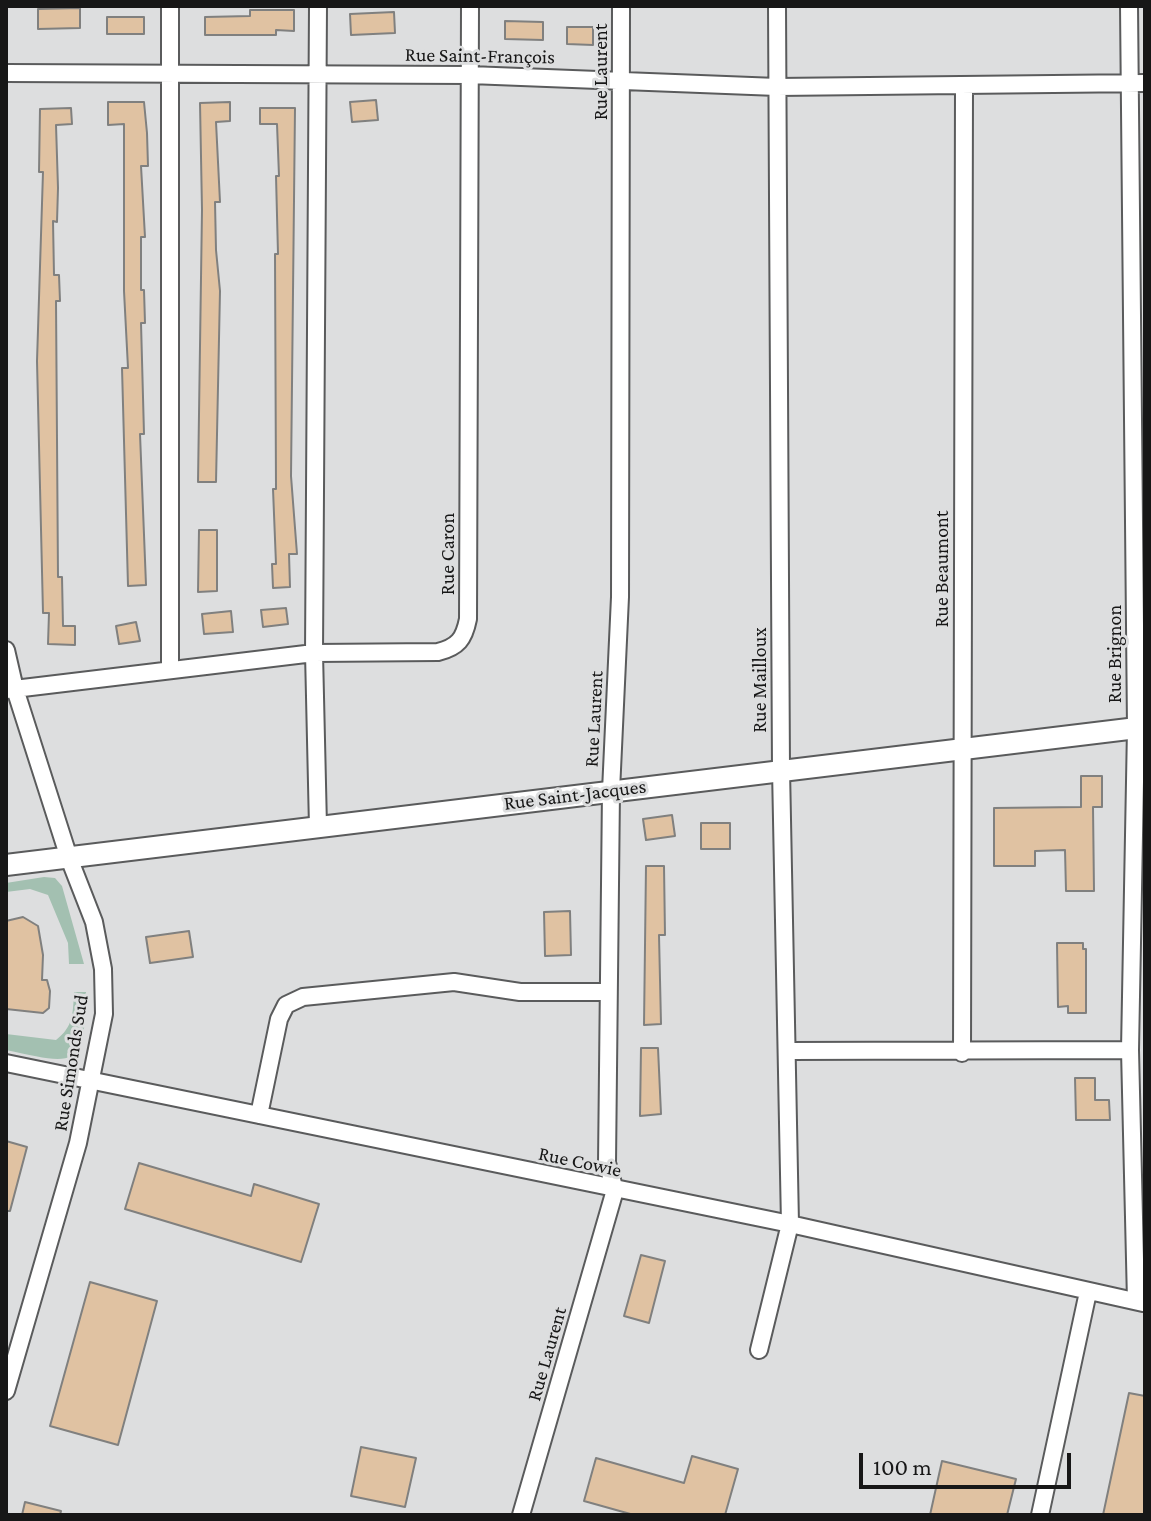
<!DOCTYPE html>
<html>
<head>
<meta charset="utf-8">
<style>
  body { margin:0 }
  #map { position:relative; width:1151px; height:1521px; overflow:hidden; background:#dddedf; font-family:"Crimson Pro",serif }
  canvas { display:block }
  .frame { position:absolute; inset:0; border:8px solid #171717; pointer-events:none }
  .scale { position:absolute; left:859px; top:1453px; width:212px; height:36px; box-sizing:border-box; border:4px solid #171717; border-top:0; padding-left:10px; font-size:24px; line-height:28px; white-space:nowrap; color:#171717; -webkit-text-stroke:6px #dddedf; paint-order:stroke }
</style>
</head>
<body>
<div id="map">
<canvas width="1151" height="1521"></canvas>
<div class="frame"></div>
<div class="scale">100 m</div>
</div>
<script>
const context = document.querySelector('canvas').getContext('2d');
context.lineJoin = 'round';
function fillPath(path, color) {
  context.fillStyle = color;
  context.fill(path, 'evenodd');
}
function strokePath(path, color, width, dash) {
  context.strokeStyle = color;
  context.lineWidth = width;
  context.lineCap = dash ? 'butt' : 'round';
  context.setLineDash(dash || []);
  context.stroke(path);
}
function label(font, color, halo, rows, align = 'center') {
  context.font = font + ' "Crimson Pro",serif';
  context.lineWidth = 6;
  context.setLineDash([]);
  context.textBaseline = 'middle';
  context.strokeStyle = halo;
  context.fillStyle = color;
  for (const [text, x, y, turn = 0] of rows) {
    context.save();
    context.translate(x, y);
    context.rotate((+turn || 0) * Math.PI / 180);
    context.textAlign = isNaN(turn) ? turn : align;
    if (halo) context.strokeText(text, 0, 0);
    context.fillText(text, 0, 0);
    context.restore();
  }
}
const green = new Path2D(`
  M44,877l11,1 7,8 22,78h-15l-1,-21 -20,-48 -18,-6 -24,3v-9z
  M74,992h12c-1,78 -11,73 -80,58v-16l50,6c17,-13 17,-26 18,-48z`);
const building = new Path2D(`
  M80,8v20l-42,1v-20z
  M250,10h44v21l-18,-1v5h-71v-18l45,-1z
  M394,12l1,21 -44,2 -1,-21z
  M107,17h37v17h-37z
  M505,21l38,1v18l-38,-1z
  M567,27h26v18l-26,-1z
  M376,100l2,20 -26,2 -2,-20z
  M108,102h36l3,31 1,33h-7l4,71h-4v53h3l1,33h-4l3,111h-4l6,151 -18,1 -6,-218h6l-4,-77v-167l-16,1z
  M230,102v19l-14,1 4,80h-5l1,48 4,41 -4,191h-18l4,-272 -2,-107z
  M71,108l1,16 -16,1 2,63 -1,34 -4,-1 1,54h5l1,26h-4l2,276h4l1,49h12v19l-27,-1 1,-31h-6l-6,-252 6,-189h-4l1,-63z
  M260,108h35l-4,368 6,78h-8l1,33 -17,1 -1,-24h4l-3,-75h3l-1,-235h3l-2,-78h3l-2,-52h-17z
  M199,530h18v61l-19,1z
  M286,608l2,16 -25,3 -2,-17z
  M231,611l2,21 -29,2 -2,-20z
  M136,622l4,19 -21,3 -3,-18z
  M1081,776h21v31h-9l1,84h-28l-1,-41 -30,1v15h-41v-58l87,-1z
  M672,815l3,21 -29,4 -3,-21z
  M701,823h29v26h-29z
  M646,866h18l1,69h-6l2,89 -17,1z
  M570,911l1,44 -26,1 -1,-44z
  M23,917l15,9 5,29 -1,25h5l3,11 -1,17 -6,5 -37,-4v-88z
  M189,931l4,26 -43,6 -4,-26z
  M1057,943h26v6h3v64h-18v-7l-10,1z
  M641,1048h17l3,66 -21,2z
  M1075,1078h20v22h14l1,20h-34z
  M6,1141l21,6 -17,64h-4z
  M139,1163l112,33 3,-12 65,20 -18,58 -176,-53z
  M641,1255l24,6 -16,62 -25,-7z
  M90,1282l67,19 -39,144 -68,-19z
  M1129,1393l16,3v119h-42z
  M361,1447l55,11 -11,49 -54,-11z
  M692,1456l46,13 -13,46h-91l-50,-14 12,-43 88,25z
  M942,1461l74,18 -9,36h-77z
  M25,1502l36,9 -1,4h-38z`);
const minor = new Path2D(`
  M1129,6l7,722 -6,322 6,251
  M6,73l464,2 307,12 368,-4
  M6,650l9,39 54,169 25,64 9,47 1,45 -26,129 -72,248
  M170,669v-663
  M6,690l308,-37 124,-1c20,-5 26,-13 30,-33l2,-613
  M318,827l-4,-174 4,-647
  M789,1051l341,-1
  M962,1053l2,-968
  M6,1063l784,161 353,79
  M259,1115l20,-96 7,-14 17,-8 151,-15 66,10h87
  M759,1350l31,-126 -9,-455 -4,-763
  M521,1515l94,-325 -8,-27 4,-372 9,-194 1,-591
  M1040,1515l48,-223`);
const major = new Path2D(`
  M6,865l1139,-138`);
const streetNames = [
  ["Rue Saint-François",480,56,1],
  ["Rue Laurent",601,72,-90],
  ["Rue Caron",448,554,-90],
  ["Rue Beaumont",942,569,-90],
  ["Rue Brignon",1115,654,-90],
  ["Rue Mailloux",760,680,-90],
  ["Rue Laurent",594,719,-87],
  ["Rue Saint-Jacques",575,795,-7],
  ["Rue Simonds Sud",71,1063,-81],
  ["Rue Cowie",580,1162,12],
  ["Rue Laurent",547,1354,-74]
];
fillPath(green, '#a3c0b1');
fillPath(building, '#e0c2a2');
strokePath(building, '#80807f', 2);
strokePath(minor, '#5a5b5c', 20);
strokePath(major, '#5a5b5c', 24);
strokePath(minor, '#fff', 16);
strokePath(major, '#fff', 20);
label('20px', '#171717', '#dddedf', streetNames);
</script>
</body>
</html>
